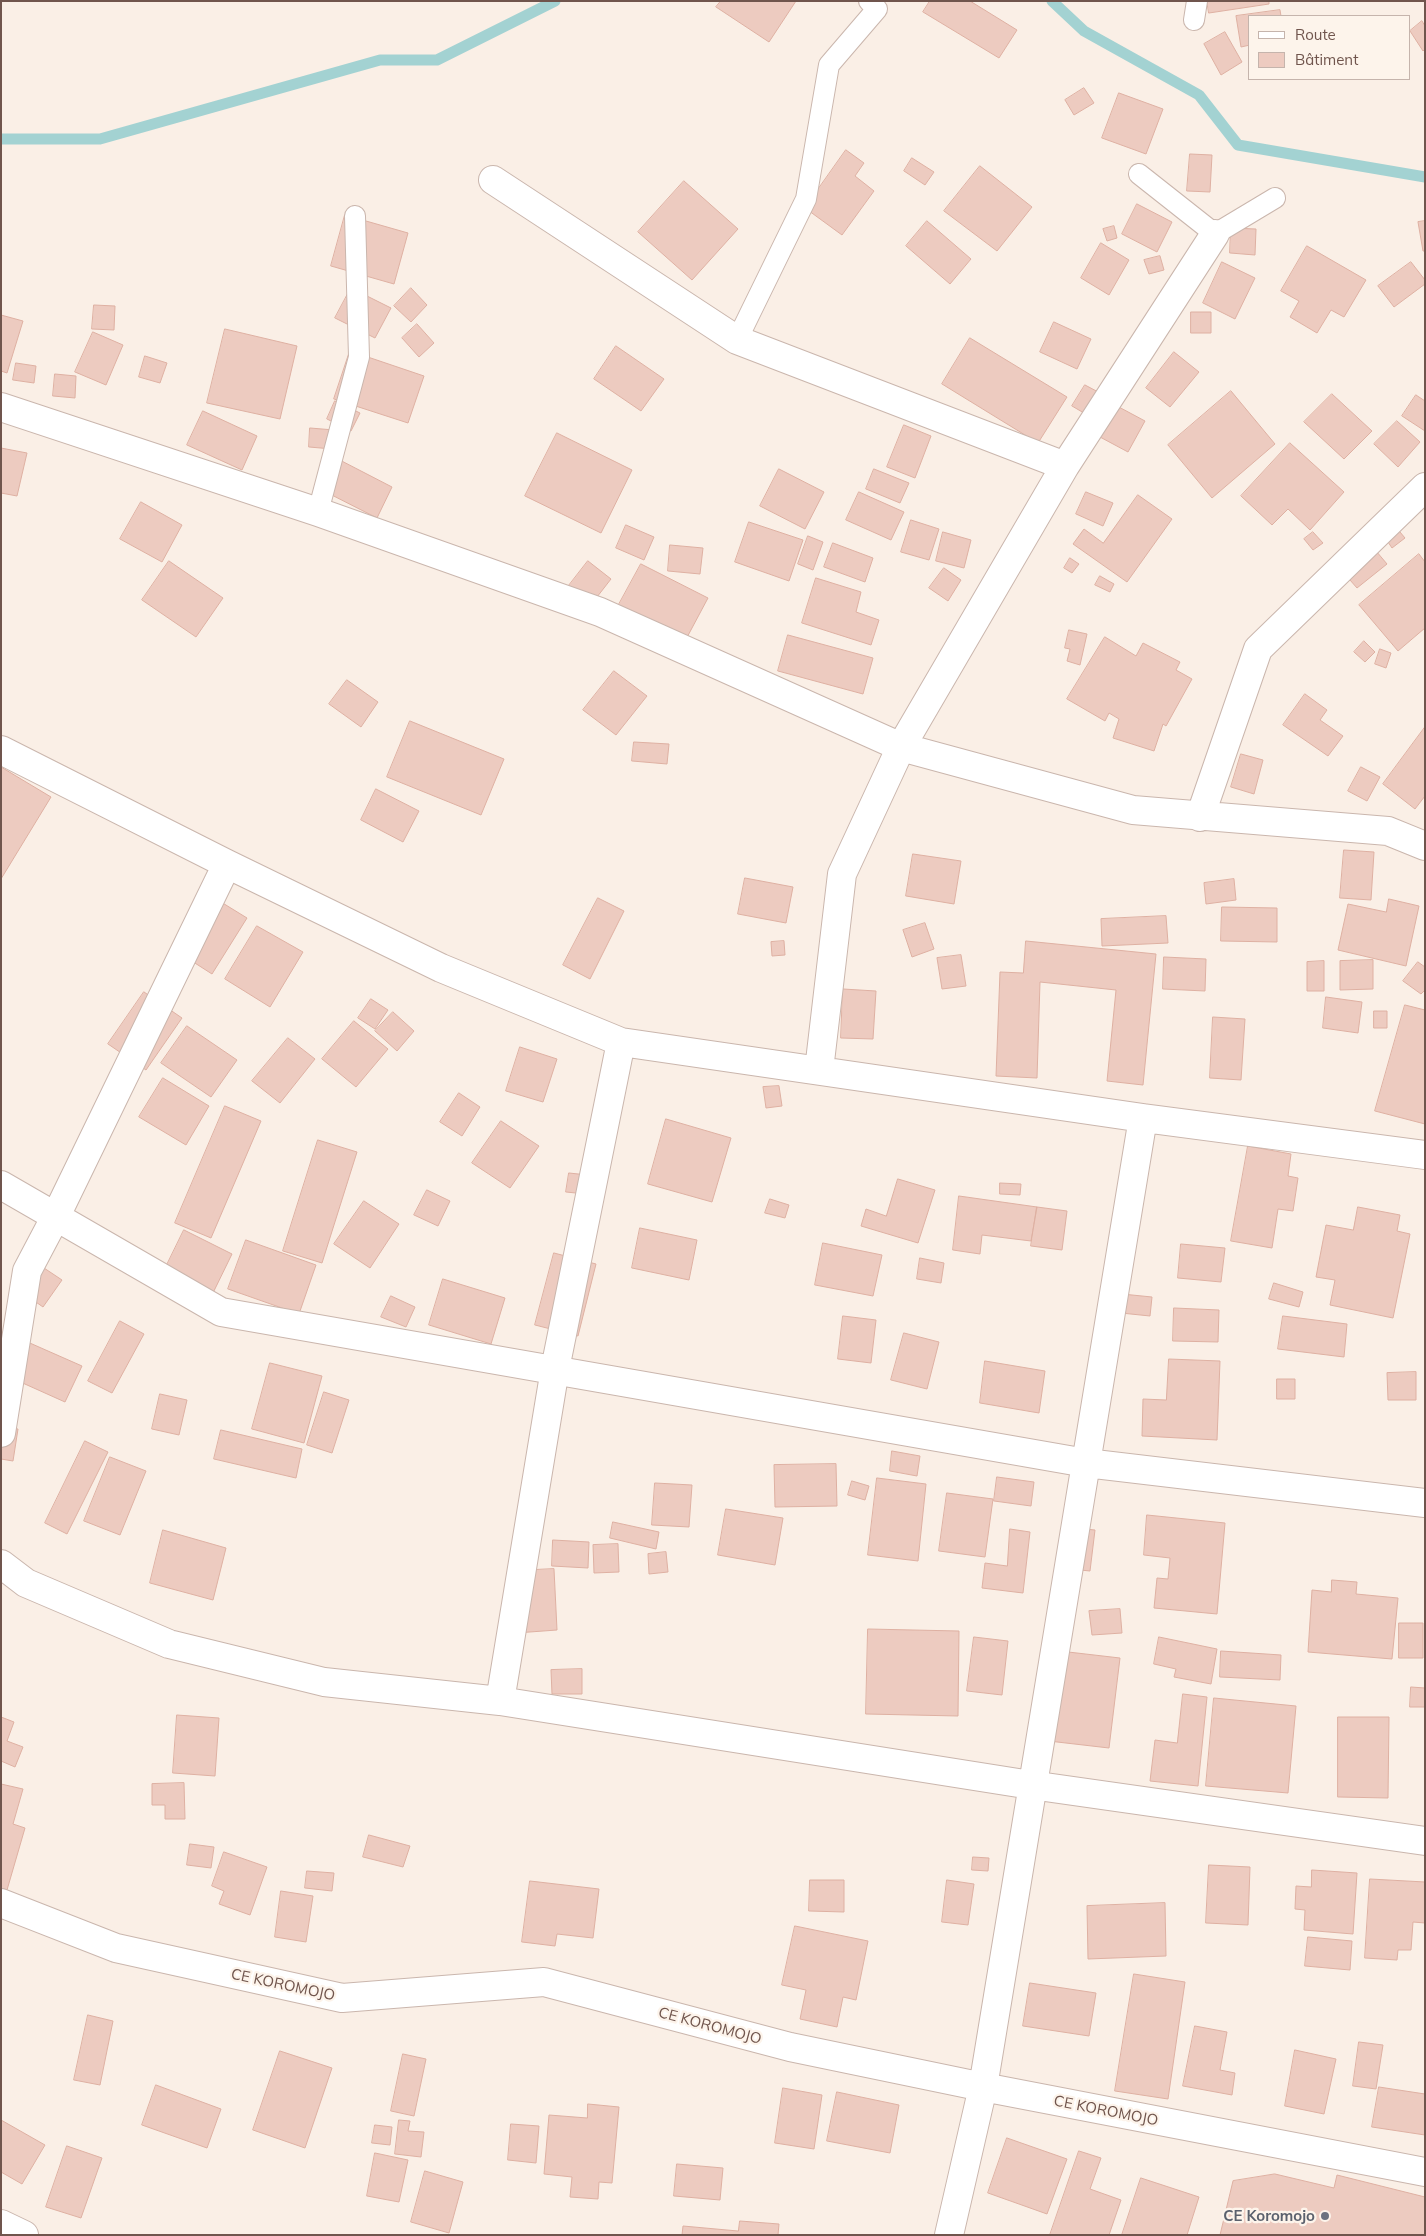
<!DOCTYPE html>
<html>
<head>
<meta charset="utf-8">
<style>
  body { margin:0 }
  #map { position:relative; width:1426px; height:2236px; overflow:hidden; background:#faefe6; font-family:Mulish,sans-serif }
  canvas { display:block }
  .frame { position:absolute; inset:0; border:2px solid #70554d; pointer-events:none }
  .legend { position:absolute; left:1248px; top:15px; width:162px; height:65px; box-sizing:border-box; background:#fdf4eb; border:1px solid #c5b4ac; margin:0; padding:6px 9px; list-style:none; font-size:15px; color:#70554d }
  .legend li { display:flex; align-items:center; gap:10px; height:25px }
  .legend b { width:25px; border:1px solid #c5b4ac }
</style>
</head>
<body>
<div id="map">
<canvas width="1426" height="2236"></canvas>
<div class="frame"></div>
<ul class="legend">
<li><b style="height:6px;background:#fff"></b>Route</li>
<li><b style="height:14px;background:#edcbc0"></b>Bâtiment</li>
</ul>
</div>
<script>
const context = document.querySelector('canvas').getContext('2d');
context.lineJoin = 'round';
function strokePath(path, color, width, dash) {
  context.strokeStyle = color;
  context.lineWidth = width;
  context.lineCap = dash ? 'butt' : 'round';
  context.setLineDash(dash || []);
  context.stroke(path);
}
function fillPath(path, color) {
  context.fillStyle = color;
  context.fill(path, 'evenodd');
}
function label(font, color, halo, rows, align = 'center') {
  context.font = font + ' Mulish,sans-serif';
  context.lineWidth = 4.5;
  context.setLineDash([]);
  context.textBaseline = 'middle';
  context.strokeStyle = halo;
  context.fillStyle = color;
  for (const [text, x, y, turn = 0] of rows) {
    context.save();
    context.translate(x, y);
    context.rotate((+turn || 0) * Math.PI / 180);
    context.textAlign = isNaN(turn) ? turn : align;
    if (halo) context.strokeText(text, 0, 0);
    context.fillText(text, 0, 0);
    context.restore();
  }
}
const stream = new Path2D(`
  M1052,1l32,30 115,64 39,50 187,32
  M1,139h99l280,-79h57l118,-59`);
const building = new Path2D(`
  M721,1h75l-27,41 -53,-35z
  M930,1h40l47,29 -18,28 -76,-46z
  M1207,1h62v3l-60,9z
  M1280,10l1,6h-31v29l-9,2 -5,-31z
  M1422,21l3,5v23l-2,2 -13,-20z
  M1225,32l17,30 -21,13 -17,-31z
  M1084,88l10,15 -20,12 -9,-15z
  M1119,93l44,16 -17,45 -44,-16z
  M846,150l18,13 -9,13 19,15 -32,44 -37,-27z
  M1190,154l22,1 -2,37 -23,-1z
  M912,158l22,14 -9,13 -21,-14z
  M980,166l52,41 -35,44 -53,-40z
  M684,181l54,48 -46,51 -54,-48z
  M1137,204l35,18 -15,30 -35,-18z
  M345,215l63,18 -14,51 -63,-18z
  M927,221l44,38 -21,25 -44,-38z
  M1425,221v30h-2l-5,-29z
  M1114,226l3,12 -10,3 -4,-12z
  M1231,228l25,1 -1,26 -25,-2z
  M1101,243l28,17 -20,35 -28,-17z
  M1307,246l59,34 -22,37 -13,-7 -14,23 -27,-16 9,-16 -18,-10z
  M1160,256l4,14 -15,4 -5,-14z
  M1222,262l33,16 -20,41 -32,-16z
  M1411,262l14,18v4l-31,23 -16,-21z
  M351,288l40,20 -16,30 -40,-20z
  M411,288l16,17 -16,17 -17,-16z
  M94,305l21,1 -1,24 -22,-1z
  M1191,312h20v21h-20z
  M1,315l22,6 -16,52 -6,-2z
  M1054,322l37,17 -14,30 -37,-17z
  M417,324l17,19 -15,14 -17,-19z
  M225,329l72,17 -17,73 -73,-16z
  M93,332l30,13 -17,40 -31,-13z
  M970,338l97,59 -29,46 -96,-59z
  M616,346l48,33 -23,32 -47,-32z
  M350,351l74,25 -16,47 -74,-24z
  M1174,352l25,20 -29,35 -24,-19z
  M145,356l22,7 -7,20 -21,-6z
  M16,363l20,3 -2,17 -21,-3z
  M55,374l21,2 -1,22 -22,-2z
  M1085,385l17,9 -13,22 -17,-10z
  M1231,391l44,53 -63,54 -44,-53z
  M1332,394l40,37 -28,28 -40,-37z
  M1416,395l9,6v30l-23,-15z
  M335,401l25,12 -9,18 -24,-12z
  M1117,406l28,15 -17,31 -28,-15z
  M203,411l54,25 -15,34 -55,-25z
  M1397,421l23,21 -22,25 -24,-23z
  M904,425l27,11 -16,42 -28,-11z
  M310,428l24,2 -2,19 -23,-2z
  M557,433l75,37 -31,63 -76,-37z
  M1290,443l54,49 -34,38 -22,-21 -16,16 -31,-29z
  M1,448l26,5 -10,43 -16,-3z
  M332,456l60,31 -15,31 -61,-31z
  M779,469l45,23 -19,37 -45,-23z
  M874,469l35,14 -9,20 -34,-14z
  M859,492l45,20 -13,28 -45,-20z
  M1086,492l27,11 -10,23 -27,-12z
  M1138,495l34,24 -45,63 -54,-38 11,-15 19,14z
  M141,502l41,23 -20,37 -42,-23z
  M911,520l28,9 -10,31 -28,-8z
  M749,522l54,18 -14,41 -54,-19z
  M626,525l28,12 -10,23 -28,-12z
  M943,532l28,8 -7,28 -28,-7z
  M1313,532l10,11 -10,7 -9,-11z
  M1400,532l5,6 -13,10 -4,-6z
  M808,536l15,6 -10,28 -15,-6z
  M1366,539l21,25 -30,24 -21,-24z
  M833,543l40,15 -8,24 -41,-15z
  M670,545l33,3 -3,26 -32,-3z
  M1419,554l6,8v66l-27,23 -39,-46z
  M1070,558l9,6 -7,9 -8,-5z
  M169,561l54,37 -27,39 -54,-37z
  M588,561l23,18 -21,27 -23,-18z
  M641,564l67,34 -24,45 -67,-35z
  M944,568l17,12 -13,21 -19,-13z
  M1100,576l14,8 -4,8 -15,-7z
  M816,578l45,14 -5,20 23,8 -8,25 -69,-22z
  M1069,630l18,4 -7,31 -13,-4 3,-12 -5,-1z
  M788,635l85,23 -10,36 -85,-23z
  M1105,637l31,19 7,-13 37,19 -4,8 16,9 -26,47 -3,-2 -9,27 -41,-13 6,-19 -10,-6 -4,8 -38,-22z
  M1364,641l11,11 -10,10 -11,-10z
  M1380,649l11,4 -5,15 -11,-4z
  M614,671l33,25 -31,39 -33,-25z
  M347,680l31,22 -17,25 -32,-23z
  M1305,694l22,16 -7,10 23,16 -15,20 -45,-31z
  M410,721l94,38 -23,56 -94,-38z
  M1425,727v69l-10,13 -32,-25z
  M634,742l35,2 -2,20 -35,-3z
  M1241,754l22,6 -9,34 -23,-7z
  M1,767l50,30 -50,82z
  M1361,767l19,10 -13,24 -19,-10z
  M376,789l43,22 -16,31 -42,-22z
  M1344,850l30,2 -3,48 -31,-2z
  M913,854l48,7 -7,43 -48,-8z
  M745,878l48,9 -7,36 -48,-9z
  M1234,879l2,21 -30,4 -2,-21z
  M208,894l39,24 -35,56 -39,-25z
  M598,898l26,13 -34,68 -27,-14z
  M1389,899l30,7 -13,60 -68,-16 10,-46 38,8z
  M1222,907l55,1v34l-56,-1z
  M1166,916l2,27 -66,3 -1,-27z
  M925,923l9,26 -22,8 -9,-27z
  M257,926l46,26 -33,55 -45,-28z
  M784,941l1,14 -13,1 -1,-14z
  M1026,941l130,13 -13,131 -36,-4 9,-91 -76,-8 -3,96 -41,-2 4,-104 23,1z
  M961,955l5,31 -24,3 -5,-31z
  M1164,957l42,2 -1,32 -42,-2z
  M1373,960v29l-33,1v-29z
  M1324,961v30h-17v-29z
  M1418,962l7,5v23l-4,4 -18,-13z
  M843,989l33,2 -3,48 -32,-1z
  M144,992l38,26 -36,52 -38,-26z
  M1326,997l36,5 -4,31 -35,-5z
  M371,999l17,11 -13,19 -17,-11z
  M1405,1005l20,5v114l-50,-13z
  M1374,1011h13v17h-13z
  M393,1012l21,19 -17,20 -22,-20z
  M1213,1017l32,2 -4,61 -31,-2z
  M354,1021l34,28 -32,38 -34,-28z
  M187,1026l50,34 -26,37 -50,-34z
  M288,1038l27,21 -35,44 -28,-22z
  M520,1047l37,12 -14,43 -37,-11z
  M163,1078l46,28 -23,39 -47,-28z
  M779,1086l3,20 -16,2 -3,-21z
  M459,1093l21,14 -18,29 -22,-14z
  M225,1106l36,15 -50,117 -36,-15z
  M666,1119l65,19 -19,64 -64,-18z
  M501,1121l38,25 -29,42 -38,-25z
  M318,1140l39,12 -35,111 -39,-12z
  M1248,1146l43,8 -3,22 10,2 -5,33 -15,-2 -6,39 -41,-7z
  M569,1173l28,3 -2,19 -29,-3z
  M898,1179l37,11 -17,53 -57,-17 5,-17 20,7z
  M1000,1183l21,1 -1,11 -20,-1z
  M427,1190l23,11 -12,25 -24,-11z
  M959,1196l78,11 -6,34 -49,-6 -2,19 -27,-4z
  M770,1199l19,6 -4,13 -20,-5z
  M364,1201l35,23 -29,44 -36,-24z
  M1037,1207l30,4 -5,39 -31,-4z
  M1358,1207l42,8 -3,16 13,3 -17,84 -63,-13 5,-25 -19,-3 10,-52 27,5z
  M640,1228l57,12 -8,40 -57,-12z
  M184,1230l48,24 -21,43 -48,-24z
  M246,1240l70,25 -17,49 -71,-25z
  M823,1243l59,12 -9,41 -58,-11z
  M1181,1244l44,4 -4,34 -43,-4z
  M554,1253l42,11 -18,72 -43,-11z
  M920,1258l24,5 -3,20 -24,-4z
  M32,1260l30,20 -19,27 -30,-21z
  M443,1279l62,19 -14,46 -62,-19z
  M1274,1283l29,9 -4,15 -30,-8z
  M1122,1294l30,3 -2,19 -29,-3z
  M391,1296l24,11 -9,20 -25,-10z
  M1174,1308l45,2 -1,32 -45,-1z
  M843,1316l33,4 -5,43 -33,-4z
  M1283,1316l64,8 -3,33 -66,-8z
  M120,1321l24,13 -32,59 -24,-12z
  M904,1333l35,9 -12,47 -36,-9z
  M23,1340l59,26 -17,36 -58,-26z
  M1169,1359l51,2 -3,79 -75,-4 1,-37 23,1z
  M985,1361l60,10 -6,42 -59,-10z
  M270,1363l52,13 -18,67 -52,-14z
  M1416,1372v28h-28l-1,-27z
  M1277,1379h18v20h-18z
  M324,1392l25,8 -17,53 -25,-8z
  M160,1394l27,6 -8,35 -27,-6z
  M1,1427l17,2 -5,32 -12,-2z
  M221,1430l81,19 -6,29 -82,-19z
  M85,1441l23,11 -41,82 -22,-11z
  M892,1451l28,5 -3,20 -27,-5z
  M110,1457l36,14 -26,64 -36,-14z
  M836,1464l1,42 -62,1 -1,-42z
  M997,1477l37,5 -3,24 -37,-5z
  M877,1478l49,6 -8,77 -50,-6z
  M852,1481l17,5 -4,14 -17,-5z
  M655,1483l37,2 -3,42 -37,-2z
  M947,1493l46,6 -8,58 -46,-6z
  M726,1509l57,9 -8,47 -57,-10z
  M1147,1515l78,8 -8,91 -63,-6 3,-30 11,1 2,-21 -26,-3z
  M613,1522l46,10 -3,17 -46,-11z
  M1065,1527l30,3 -5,41 -30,-3z
  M1010,1529l20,3 -7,61 -41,-5 3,-25 22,3z
  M163,1530l63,18 -13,52 -63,-17z
  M553,1540l36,2 -1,26 -36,-2z
  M618,1544l1,28 -25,1 -1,-28z
  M666,1552l2,20 -19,2 -1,-20z
  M554,1569l3,61 -41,3 -3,-62z
  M1332,1580l25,2 -1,12 42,4 -6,61 -84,-7 4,-62 19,2z
  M1120,1609l2,24 -30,2 -3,-24z
  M1399,1623h24v35h-24z
  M868,1629l91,2 -1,85 -92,-2z
  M974,1637l34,4 -6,54 -35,-4z
  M1159,1637l58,12 -6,35 -37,-7 2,-8 -22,-5z
  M1051,1650l69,8 -11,90 -69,-8z
  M1221,1651l60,4 -1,25 -60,-3z
  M582,1669v25h-30l-1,-24z
  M1411,1687l14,1v19h-15z
  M1183,1694l24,3 -9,89 -48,-5 5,-41 22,3z
  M1214,1698l82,8 -8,87 -82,-7z
  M177,1715l42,3 -4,58 -42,-3z
  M1,1717l13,5 -7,19 16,6 -8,20 -14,-6z
  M1338,1717h51l-1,81 -50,-1z
  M184,1783l1,36h-20v-14h-13v-21z
  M1,1784l22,5 -10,35 12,4 -18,62 -6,-2z
  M369,1835l41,11 -7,21 -40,-10z
  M190,1844l24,3 -3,21 -24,-3z
  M224,1852l43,15 -17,48 -31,-11 5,-13 -12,-5z
  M973,1857l16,1 -1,13 -16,-1z
  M1209,1865l41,2 -2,58 -42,-2z
  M1312,1870l45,3 -4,61 -49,-4 1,-20 -10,-1 1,-23 15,1z
  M307,1871l27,2 -2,18 -27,-3z
  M1370,1879l55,3v41l-12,-1 -2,28h-13l-1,10 -32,-2z
  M810,1880h34v32l-35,-1z
  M947,1880l27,4 -6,41 -26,-3z
  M530,1881l69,8 -6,49 -36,-4 -2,12 -33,-4z
  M281,1891l32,5 -7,46 -31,-5z
  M1165,1903l1,53 -78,3 -1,-53z
  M795,1926l73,15 -12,59 -13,-3 -6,30 -37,-8 6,-29 -24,-5z
  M1308,1937l44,4 -2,29 -45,-4z
  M1134,1974l51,8 -17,117 -53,-8z
  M1030,1983l66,10 -7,43 -66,-10z
  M88,2015l25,6 -13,64 -26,-5z
  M1195,2026l32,6 -7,38 15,3 -3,22 -49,-9z
  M1359,2042l24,3 -7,44 -23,-3z
  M1295,2050l41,9 -12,55 -39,-8z
  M280,2051l52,17 -27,80 -52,-18z
  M403,2054l23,5 -12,57 -23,-5z
  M156,2085l65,24 -14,39 -65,-23z
  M1379,2087l46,7v41l-53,-8z
  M783,2088l39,7 -8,54 -39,-6z
  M837,2092l62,13 -9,48 -63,-12z
  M588,2104l31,3 -7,76 -13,-1 -1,17 -28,-2 2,-20 -28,-3 5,-59 38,3z
  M1,2120l44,25 -23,39 -21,-12z
  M399,2120l11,1 -2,10 16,1 -3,25 -26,-3z
  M511,2124l28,2 -3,37 -28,-3z
  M375,2125l17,2 -2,18 -18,-2z
  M1007,2138l60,21 -20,55 -59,-21z
  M67,2146l35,12 -21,60 -35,-11z
  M1079,2151l22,7 -11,31 31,11 -12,35h-59z
  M375,2153l33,7 -9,42 -32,-6z
  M677,2164l46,4 -3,32 -46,-4z
  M425,2171l38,11 -14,51 -38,-11z
  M1275,2174l59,14 3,-13 88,22v38h-205l13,-54z
  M1141,2178l58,19 -12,38h-65z
  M740,2221l39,3 -1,11h-96l1,-9 55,5z`);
const service = new Path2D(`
  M1194,20l3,-19
  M1139,174l76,60 60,-36
  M737,340l69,-141 23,-134 48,-56 -8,-8
  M318,512l41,-155 -4,-141`);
const minor = new Path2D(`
  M493,180l244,160 328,126
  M1,407l317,105 282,100 301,135 232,63 255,21 37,15
  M1,750l226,114 214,104 180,74 522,76 282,37
  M1200,817l58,-168 167,-162
  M819,1070l23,-196 59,-127 164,-281 150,-232
  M1,1185l220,127 865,151 339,40
  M1,1433l26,-162 29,-55 171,-352
  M1,1564l25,19 143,61 155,38 176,19 531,84 394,56
  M500,1701l55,-332 66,-327
  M1,1903l115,45 226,50 202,-16 246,65 193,40 442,85
  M1,2224l23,11
  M949,2235l34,-148 160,-969`);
const markers = [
  [1325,2216,5,"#6b7280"]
];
const streetNames = [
  ["CE KOROMOJO",283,1985,12],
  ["CE KOROMOJO",710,2026,15],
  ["CE KOROMOJO",1106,2111,11]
];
const worshipNames = [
  ["CE Koromojo",1315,2216]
];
strokePath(stream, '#a3d2d2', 11);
fillPath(building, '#edcbc0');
strokePath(building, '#deb0a2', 1);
strokePath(service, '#cab6ad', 22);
strokePath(minor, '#cab6ad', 30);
strokePath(service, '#fff', 20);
strokePath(minor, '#fff', 28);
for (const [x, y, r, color] of markers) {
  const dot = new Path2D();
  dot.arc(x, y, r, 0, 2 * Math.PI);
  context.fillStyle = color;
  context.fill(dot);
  strokePath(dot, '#fdf4eb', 2);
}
label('15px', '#70554d', '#fdf4eb', streetNames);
label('bold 15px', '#5b616d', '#fdf4eb', worshipNames, 'right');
</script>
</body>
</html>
